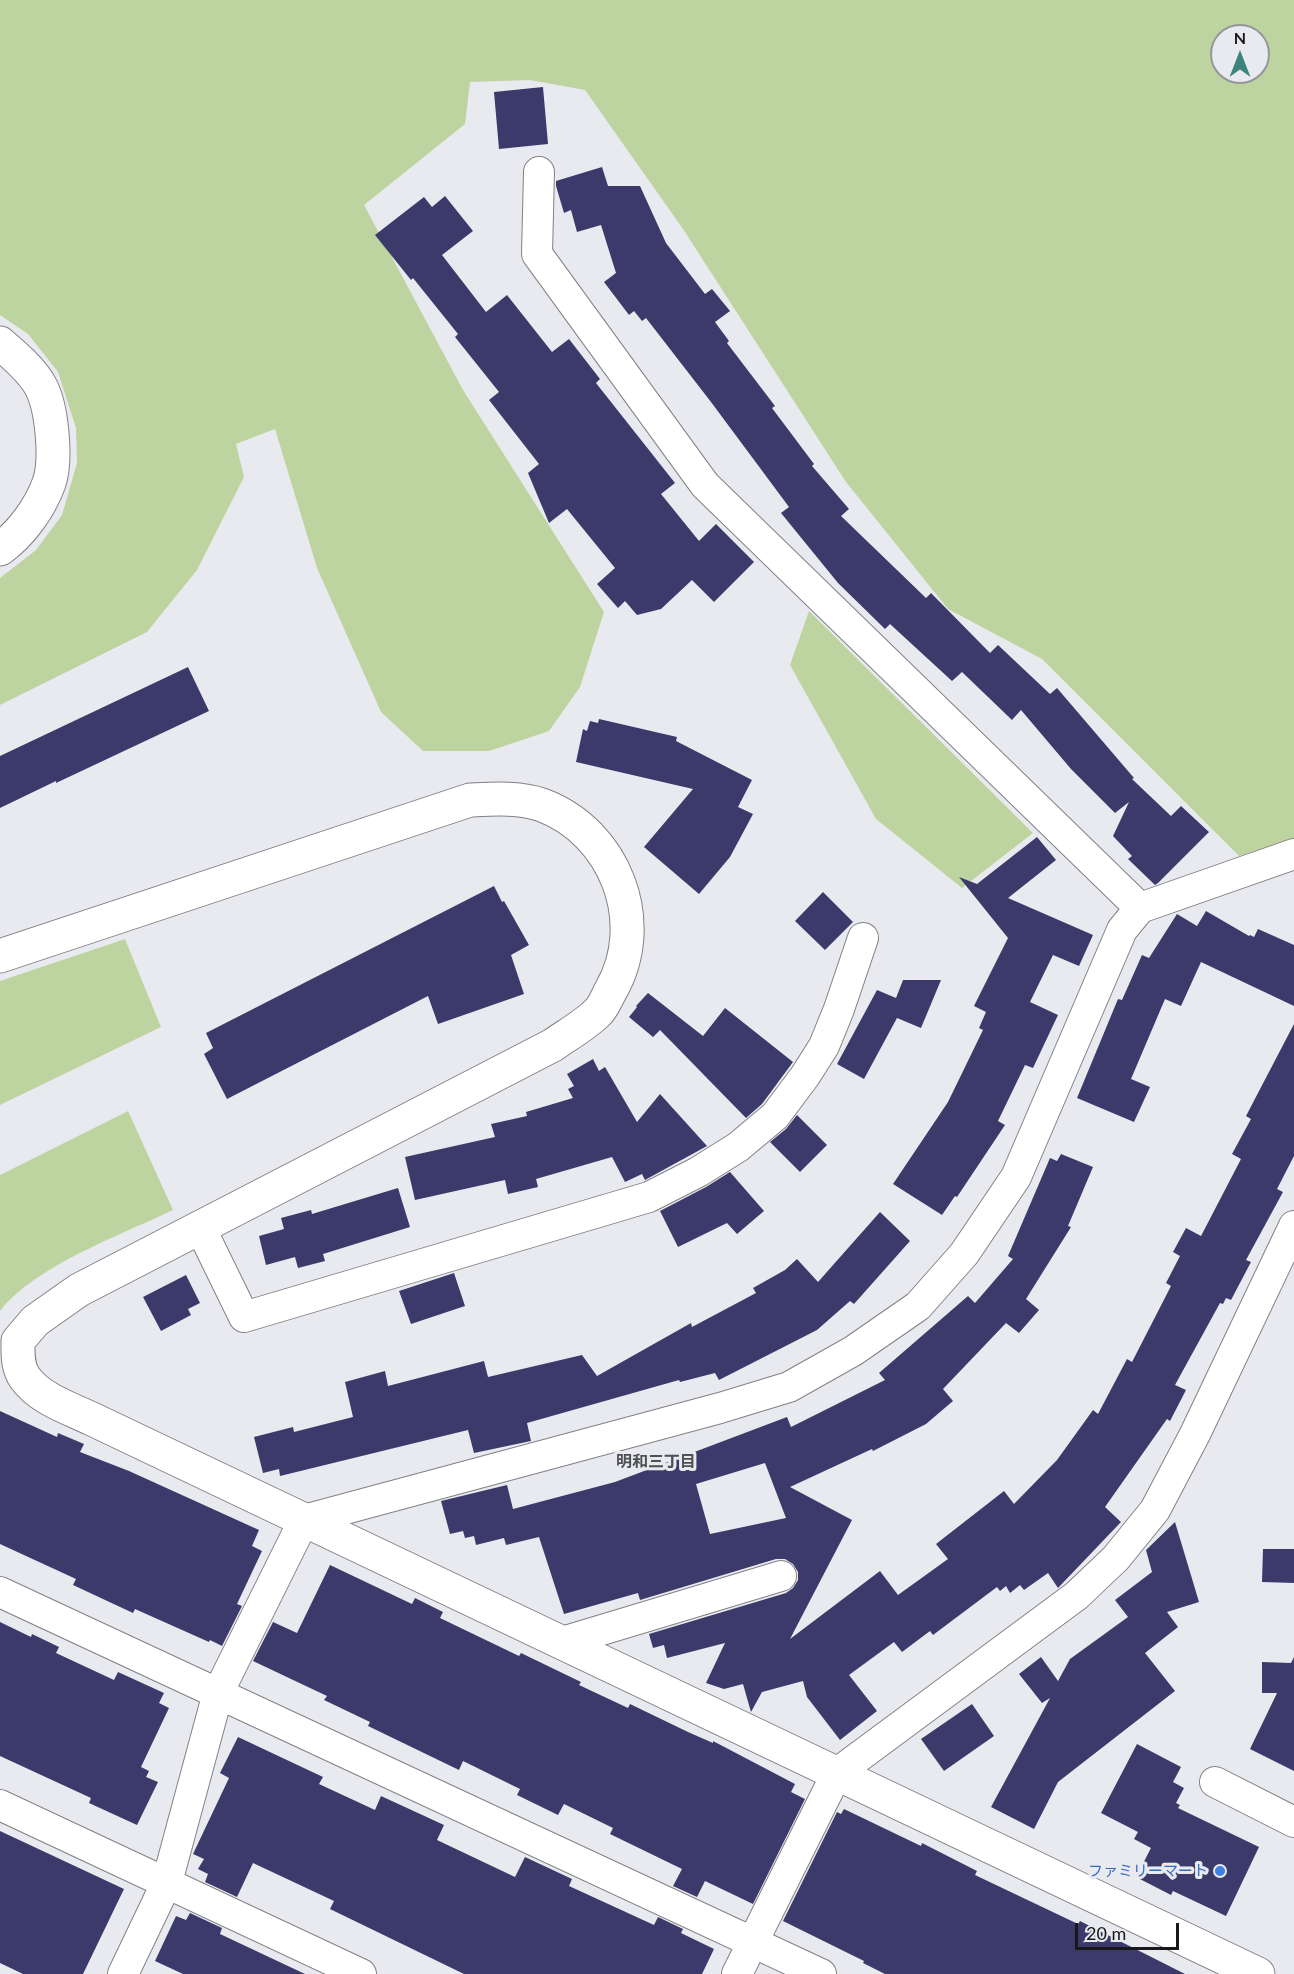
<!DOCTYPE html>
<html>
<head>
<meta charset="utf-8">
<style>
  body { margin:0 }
  #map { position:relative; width:1294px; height:1974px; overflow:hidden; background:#e9eaef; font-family:Lato,sans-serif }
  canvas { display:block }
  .north { position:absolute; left:1210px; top:24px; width:60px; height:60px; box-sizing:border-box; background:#e9eaef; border:2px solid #95969a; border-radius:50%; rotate:0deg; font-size:16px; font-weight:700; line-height:24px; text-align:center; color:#18181a }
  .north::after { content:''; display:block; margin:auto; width:21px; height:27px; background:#3c837d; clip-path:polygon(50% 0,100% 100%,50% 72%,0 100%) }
  .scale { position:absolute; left:1075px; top:1923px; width:104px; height:27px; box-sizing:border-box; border:3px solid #18181a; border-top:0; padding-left:8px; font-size:18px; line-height:21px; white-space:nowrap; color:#18181a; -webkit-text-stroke:4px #e9eaef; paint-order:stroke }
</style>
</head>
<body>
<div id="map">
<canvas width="1294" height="1974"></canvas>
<div class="north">N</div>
<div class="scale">20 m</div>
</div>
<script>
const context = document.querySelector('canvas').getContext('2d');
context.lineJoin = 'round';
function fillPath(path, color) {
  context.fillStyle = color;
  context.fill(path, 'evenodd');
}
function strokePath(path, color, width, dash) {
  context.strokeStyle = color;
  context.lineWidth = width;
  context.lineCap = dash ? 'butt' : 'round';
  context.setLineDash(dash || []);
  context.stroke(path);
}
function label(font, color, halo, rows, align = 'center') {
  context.font = font + ' Lato,"Noto Sans JP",sans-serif';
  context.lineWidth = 6;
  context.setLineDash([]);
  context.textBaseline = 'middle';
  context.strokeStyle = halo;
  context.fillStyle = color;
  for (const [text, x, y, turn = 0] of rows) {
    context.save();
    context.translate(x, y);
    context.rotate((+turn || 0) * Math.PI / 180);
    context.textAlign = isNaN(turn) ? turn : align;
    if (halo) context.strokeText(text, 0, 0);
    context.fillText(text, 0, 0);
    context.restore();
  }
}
const green = new Path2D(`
  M0,0h1294v839l-55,17 -197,-197 -94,-50 -102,-127 -163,-253 -98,-139 -55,-10 -60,2 -5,42 -101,81 99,185 141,222 -24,75 -31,44 -60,20h-66l-42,-39 -64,-144 -42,-139 -39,15 8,33 -47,93 -50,62 -147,73v-127l36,-28 26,-35 15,-52 -1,-35 -18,-56 -30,-38 -28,-19zM1222,36h36v36h-36z
  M809,611l224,222 -71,55 -86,-69 -86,-154z
  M125,939l36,88 -161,78v-124z
  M128,1111l45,99c-52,25 -138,56 -173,101v-136z`);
const building = new Path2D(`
  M543,87l5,57 -49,5 -5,-57z
  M602,167l6,19h32l26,57 39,51 7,-5 18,22 -15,11 14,19 -2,2 48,63 -3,2 42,56 -2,2 37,43 -8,7 85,82 5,-5 59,60 8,-8 52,49 7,-6 77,90 -2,1 39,37 10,-10 28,26 -51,51 -3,2 -27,-26 4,-3 -19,-20 16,-34 -14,11 -44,-44 -50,-59 -9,10 -50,-48 -10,9 -62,-57 -5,5 -47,-46 -57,-70 8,-6 -78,-105 -65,-84 -4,3 -8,-10 -5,4 -25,-33 12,-9 -15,-48 -24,7 -6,-22 -7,3 -8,-27v-5z
  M445,196l28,35 -31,24 44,57 21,-17 45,57 17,-13 31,40 -4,4 79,100 -14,11 38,47 17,-17 38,38 -40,40 -22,-22 -31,29 -24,6 -12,-14 -7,7 -21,-24 18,-16 -48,-59 -18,14 -21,-50 11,-9 -50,-64 10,-8 -44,-55 3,-3 -45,-56 -2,2 -36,-45 49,-38 8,10z
  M188,667l21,44 -153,72v-2l-56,27v-52z
  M599,719l78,18 -1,4 76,39 -14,27 15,7 -23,43 -31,37 -55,-47 49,-58 -117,-27 7,-33 4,2 3,-10 8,2z
  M1037,837l19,23 -48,38 85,37 -14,31 -26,-11 -23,47 28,13 -25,53 -8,-3 -27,56 7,4 -48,72 -2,-1 -13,19 -49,-31 55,-82 35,-72 -4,-2 7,-16 -12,-6 34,-68 -49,-61 18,7z
  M494,886l8,16 2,-1 25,44 -18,10 13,39 -86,30 -10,-28 -201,103 -23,-45 9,-6 -7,-15z
  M823,892l30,30 -28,28 -30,-29z
  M1206,911l43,25 1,-1 4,2 4,-8 36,16v61l-93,-44 -20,44 -16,-7 -34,80 19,8 -16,35 -57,-24 41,-99 4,1 20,-45 7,3 28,-44 20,12z
  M903,980h38l-20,48 -24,-10 -33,61 -27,-15 40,-74 19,8z
  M648,993l55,43 22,-28 68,54 -31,42 -16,14 -86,-88 -7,7 -24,-20 8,-10 -1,-1z
  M1294,1024v132l-17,33 6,3 -37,68 5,2 -20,38 -5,-2 -3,6 -3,-1 -45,82 11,5 -16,31 -3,-2 -62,88 16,15 -63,66 -10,-15 -24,17 -4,-5 -10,8 -4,-7 -6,5 -3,-4 -64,48 -3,-4 -28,21 -8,-10 -45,33 28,36 -37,29 -33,-43 -4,-16 -41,11 -11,20 -8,-28 -19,5 -18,-6 19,-40 -58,15 -3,-13 -11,3 -4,-14 137,-41 7,-5 5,-8v-8l-5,-8 -8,-5h-9l-136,41 -2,-7 -74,21 -25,-77 -33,8 -2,-7 -28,7 -2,-9 -9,2 -2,-7 -13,3 -9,-33 66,-16 6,24 102,-27 172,-65 4,10 94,-47 -6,-7 89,-77 7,7 38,-44 -5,-3 42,-98 7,3 4,-7 32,13 -25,59 3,1 -45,72 13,11 -20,23 -13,-10 -63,66 10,12 -27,23 -53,27 -1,-2 -82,38 62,33 -62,119 90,-68 18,24 50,-36 -12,-15 68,-53 10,13 43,-44 36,-50 5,4 29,-55 5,3 39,-76 -5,-3 14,-27 -7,-4 13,-24 15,8 40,-77 -9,-5 19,-35 -5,-3zM765,1463l21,55 -76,16 -14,-50z
  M593,1059l6,12 6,-4 32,55 23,-28 47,52 -62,34 -3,-6 -17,8 -13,-25 -76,22 2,8 -30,7 -3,-14 -90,20 -10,-43 90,-20 -4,-13 36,-8 -1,-4 47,-14 -5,-9 6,-3 -7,-12z
  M797,1115l30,30 -27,27 -30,-30 16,-13z
  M730,1172l34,39 -27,23 -10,-11 -49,24 -18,-36 46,-24z
  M398,1188l12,39 -87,27 2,7 -27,7 -3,-11 -29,8 -7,-29 25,-7 -3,-11 30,-8 1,4z
  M880,1212l30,29 -56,63 -4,-3 -33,29 -98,50 -4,-7 -35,9 -1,-2 -152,43 4,18 -57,12 -6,-23 -188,46 -1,-7 -16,4 -9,-36 39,-10 1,5 59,-15 -8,-35 40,-11 3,15 96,-25 4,16 94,-22 15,21 94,-53 1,4 64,-34 -3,-5 32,-18 12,-11 21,23z
  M454,1273l11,33 -54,18 -12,-33z
  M186,1275l14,28 -12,6 3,6 -30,16 -18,-34z
  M0,1411l57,26 1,-4 26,11 -4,8 49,19 130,59 -7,16 10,5 -25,53 5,2 -20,40 -12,-6 -1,2 -74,-33 -2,4 -60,-28 3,-6 -76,-35z
  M1175,1522l24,80 -32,10 11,15 -33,26 30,38 -117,91 -24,47 -43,-22 59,-109 -8,5 -23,-29 22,-17 17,24 12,-22 58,-42 -13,-17 37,-28 -6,-22z
  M1263,1549h31v34l-32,-1z
  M330,1565l82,39 3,-6 28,14 -3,6 79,38 2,-3 60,29 -2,3 49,23 2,-4 58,28 25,11v-2l82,43 -4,8 14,7 -52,105 -48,-23 -8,16 -24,-11 9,-17 -72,-35 3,-6 -49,-24 -6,11 -41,-20 3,-6 -57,-28 -4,9 -91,-44 2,-4 -46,-22 3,-4 -74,-35 20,-39 24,11z
  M0,1622l31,15 1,-3 27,13 -3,6 58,27 4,-8 46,21 -5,10 10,5 -28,59 8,4 -3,6 12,5 -21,43 -48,-22 2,-5 -91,-42z
  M1294,1657v114l-44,-22 27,-56h-15v-31l29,1z
  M972,1704l22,32 -50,35 -23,-32z
  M238,1737l85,40 -4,7 56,26 6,-14 63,29 -7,15 78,37 10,-20 47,22 -3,7 85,39 4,-8 25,12 -2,4 33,16 -12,25h-238l-134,-65 4,-8 -81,-38 -16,34 -32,-15 3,-8 -10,-5 6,-10 -11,-5 36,-76 -9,-5z
  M1137,1744l44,23 -8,15 11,6 -8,15 4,2 -2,3 81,39 -33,69 -53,-25 -2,4 -35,-18 15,-29 -17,-9 4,-7 -37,-19z
  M844,1809l77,37 1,-3 55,28 -2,4 103,49 2,-3 105,53h-300l-22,-11 1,-2 -81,-40 54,-109 4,2z
  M0,1831l124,58 -41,85h-60l-23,-11z
  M190,1913l32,15 -2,6 85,40h-122l-28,-13 21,-45 10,4z`);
const street = new Path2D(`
  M539,172l-2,82 168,231 435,423
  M200,1227l44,90 405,-120 49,-25 40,-25 37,-31 30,-40 19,-30 15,-37 24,-71
  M0,1592l821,382
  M562,1642l219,-66
  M1215,1782l79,40
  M0,1805l361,169
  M123,1974l44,-92 51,-189 86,-173 416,-112 69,-21 64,-36 65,-45 46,-52 52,-77 106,-247 18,-22 154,-54
  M737,1974l100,-201 239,-177 40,-38 39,-48 40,-76 99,-208`);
const secondary = new Path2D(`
  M0,343c13,11 33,28 41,44 11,21 16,73 8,96 -9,25 -28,51 -49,66
  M0,956l470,-156c23,-1 49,-3 72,5 73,27 108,117 69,185 -4,7 -8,18 -14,23 -12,12 -30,22 -44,32l-474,245 -44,31 -17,20c0,12 -1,26 7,37 15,21 44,30 67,41l1166,555`);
const markers = [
  [1220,1871,6,"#3f7fe0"]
];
const shopNames = [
  ["ファミリーマート",1208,1871]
];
const neighbourhoodNames = [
  ["明和三丁目",656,1462]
];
fillPath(green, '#bed4a0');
fillPath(building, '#3b3a6b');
strokePath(street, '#818186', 32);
strokePath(secondary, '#818186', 35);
strokePath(street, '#fff', 30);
strokePath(secondary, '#fff', 33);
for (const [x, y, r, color] of markers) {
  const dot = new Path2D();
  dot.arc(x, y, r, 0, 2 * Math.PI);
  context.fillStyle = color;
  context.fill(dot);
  strokePath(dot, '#e9eaef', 2);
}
label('15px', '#366cbe', '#e9eaef', shopNames, 'right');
label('bold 16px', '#4f5054', '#e9eaef', neighbourhoodNames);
</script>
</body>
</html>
